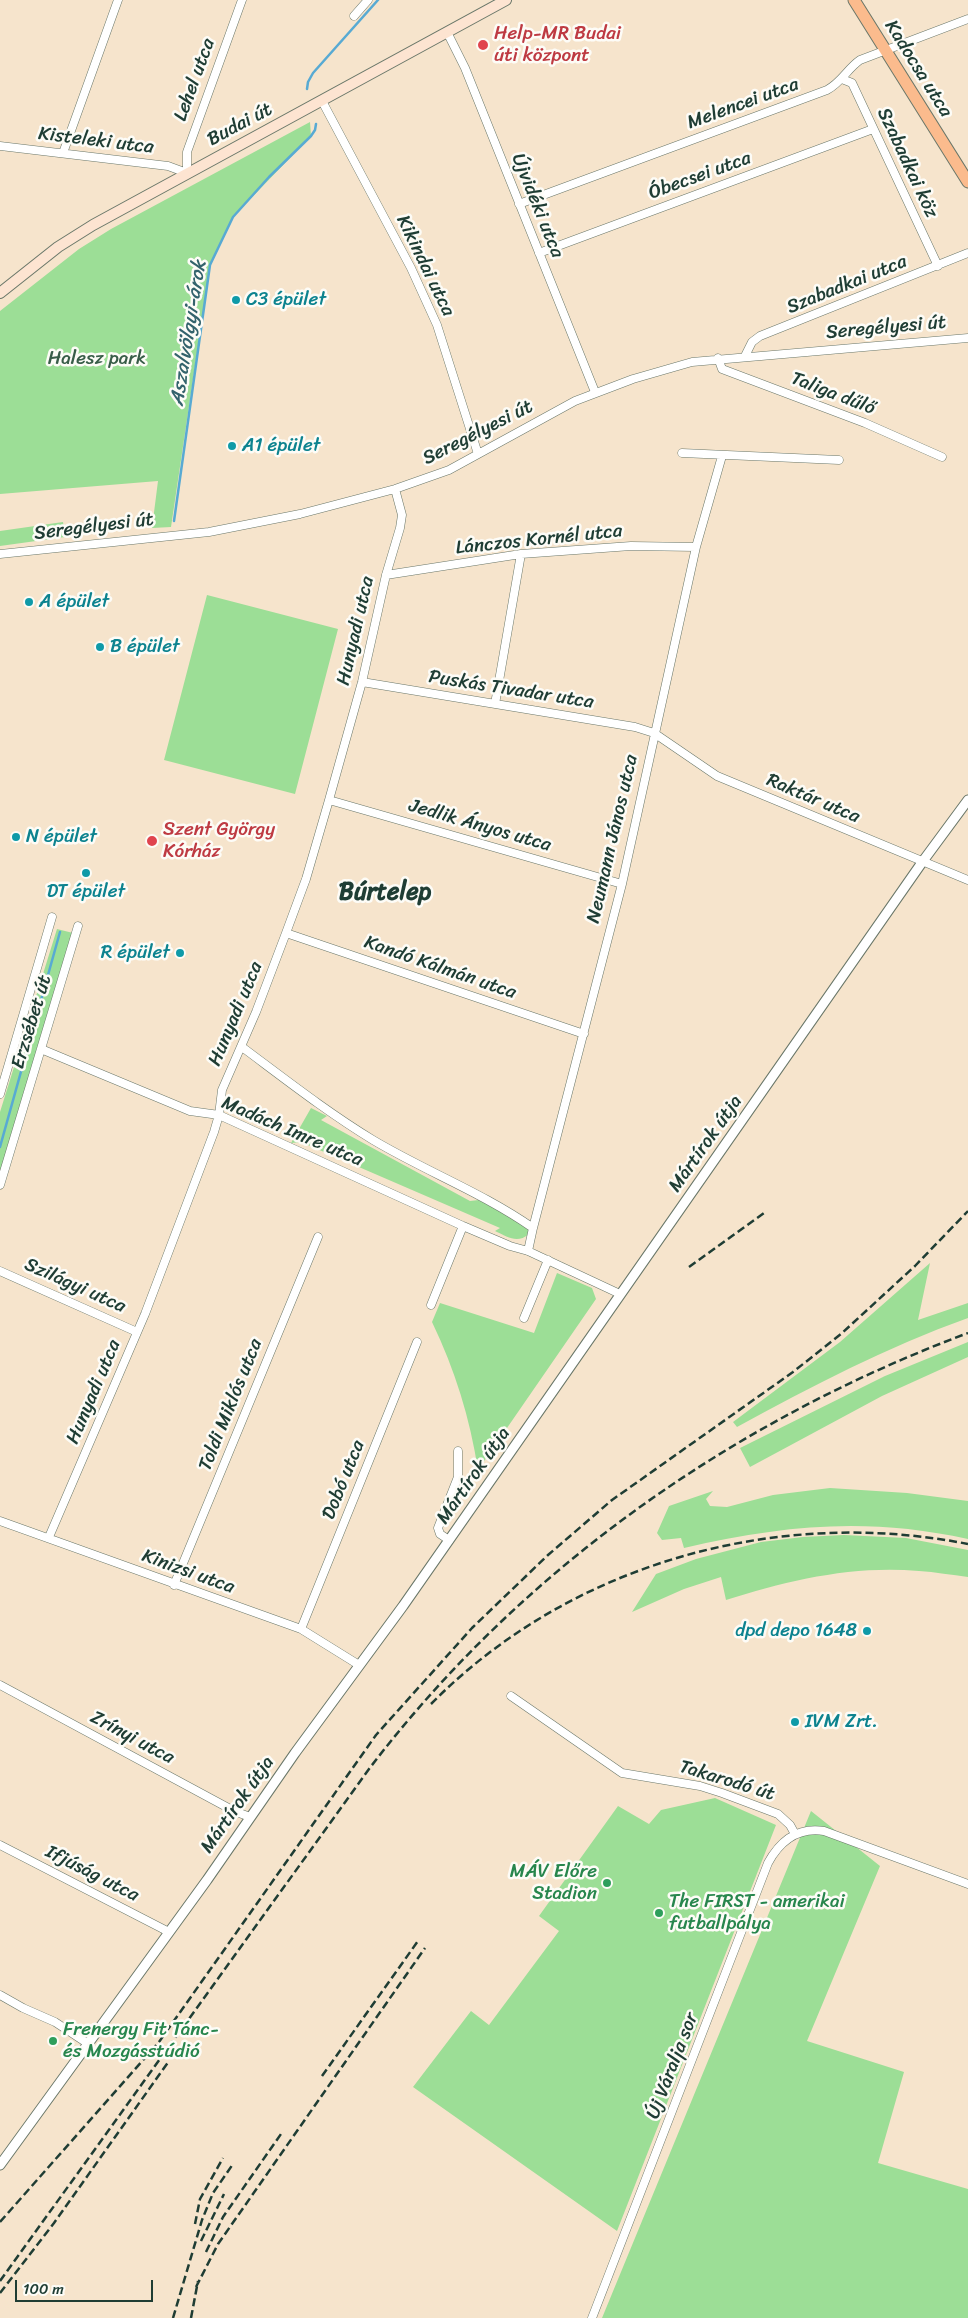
<!DOCTYPE html>
<html>
<head>
<meta charset="utf-8">
<style>
  body { margin:0 }
  #map { position:relative; width:968px; height:2318px; overflow:hidden; background:#f6e4cc; font-family:Sriracha,sans-serif }
  canvas { display:block }
  .scale { position:absolute; left:15px; top:2280px; width:138px; height:22px; box-sizing:border-box; border:2px solid #1f3d34; border-top:0; padding-left:6px; font-size:15px; line-height:18px; white-space:nowrap; color:#1f3d34; -webkit-text-stroke:4px #fdfcf7; paint-order:stroke }
</style>
</head>
<body>
<div id="map">
<canvas width="968" height="2318"></canvas>
<div class="scale">100 m</div>
</div>
<script>
const context = document.querySelector('canvas').getContext('2d');
context.lineJoin = 'round';
function fillPath(path, color) {
  context.fillStyle = color;
  context.fill(path, 'evenodd');
}
function strokePath(path, color, width, dash) {
  context.strokeStyle = color;
  context.lineWidth = width;
  context.lineCap = dash ? 'butt' : 'round';
  context.setLineDash(dash || []);
  context.stroke(path);
}
function label(font, color, halo, rows, align = 'center') {
  context.font = font + ' Sriracha,sans-serif';
  context.lineWidth = 5;
  context.setLineDash([]);
  context.textBaseline = 'middle';
  context.strokeStyle = halo;
  context.fillStyle = color;
  for (const [text, x, y, turn = 0] of rows) {
    context.save();
    context.translate(x, y);
    context.rotate((+turn || 0) * Math.PI / 180);
    context.textAlign = isNaN(turn) ? turn : align;
    if (halo) context.strokeText(text, 0, 0);
    context.fillText(text, 0, 0);
    context.restore();
  }
}
const green = new Path2D(`
  M310,122l1,14 -78,81 -23,48 -39,262 -19,1 6,-47 -158,13v-183l79,-62 32,-20z
  M63,522l2,15 -65,9v-15z
  M207,595l131,34 -43,165 -131,-34z
  M57,929l16,4 -73,249v-70z
  M311,1108l16,8 -6,4 149,81 9,-1 50,27v7c-12,10 -21,3 -34,-3l5,-3 -199,-86 -10,1z
  M930,1263l-12,57 50,-17v15c-81,29 -156,68 -231,109l-4,-5 107,-80z
  M557,1273l35,15 4,11 -118,171c-8,-52 -23,-100 -46,-148l8,-19 94,30z
  M968,1342v15l-86,39 -132,71 -10,-19 145,-72z
  M830,1488l77,5 61,8v38c-101,-22 -184,-14 -284,9l-3,-10 -19,2 -5,-7 12,-27 44,-15 -7,8 4,7 17,1 46,-12z
  M844,1535l62,3 62,12v27c-16,-2 -33,-5 -49,-6 -65,-6 -131,9 -193,29l-5,-23 -37,12 -52,23 24,-38 40,-15 65,-17 42,-5z
  M715,1798l61,27 -159,406 -204,-144 58,-76 18,14 70,-94 -20,-15 79,-110 31,18 12,-14z
  M811,1811l69,55 -73,175 97,31 -26,91 90,26v129h-366z`);
const stream = new Path2D(`
  M307,89l1,-7 5,-9 65,-73
  M174,521l36,-256 23,-48 36,-40 42,-41 4,-6 1,-6
  M0,1147l60,-215`);
const minor = new Path2D(`
  M354,16l14,-16
  M447,32l18,36 130,324
  M842,79l10,4 86,183
  M322,101l89,167 26,57 41,129
  M0,146l168,20 19,7v-21l55,-152
  M63,153l55,-153
  M519,204l308,-114c15,-8 20,-21 33,-30l108,-41
  M539,253l334,-124
  M745,356l7,-14 8,-6 208,-83
  M718,358l4,11 143,54 77,34
  M682,453l157,7
  M0,554l209,-22 91,-18 95,-25 54,-19 126,-69 58,-22 59,-17 276,-24
  M386,575l135,-21 110,-8 65,1
  M362,682l273,45 19,6 63,43 251,104
  M495,704l26,-150
  M329,800l293,84
  M286,933l298,101
  M242,1047c43,32 85,65 131,93 52,31 110,53 160,88l-5,23
  M41,1049l149,62 29,4 11,5 233,106 47,20 18,5 92,43
  M0,1094l52,-177
  M0,1185l78,-259
  M533,1228l89,-344 74,-337 26,-91
  M0,1271l137,61
  M431,1305l32,-79
  M524,1318l24,-58
  M0,1521l301,108 58,36
  M49,1537l96,-223 69,-182 5,-17 3,-25 34,-78 30,-79 20,-54 23,-79 33,-118 24,-107 14,-47 2,-13 -7,-26
  M449,1540l-9,-6 -2,-6 20,-51v-26
  M174,1585l144,-348
  M301,1629l116,-287
  M0,1685l234,126 16,6
  M511,1696l111,77 78,13 22,7 56,21 12,11 5,9
  M0,1845l169,87
  M0,1995l23,13 32,14 32,21
  M592,2318l176,-455c12,-22 30,-36 56,-32l144,53`);
const tertiary = new Path2D(`
  M0,2165l207,-285 88,-127 108,-147 520,-745 45,-61`);
const secondary = new Path2D(`
  M0,293l58,-46 35,-22 413,-225`);
const primary = new Path2D(`
  M854,0l114,182`);
const rail = new Path2D(`
  M689,1267l75,-54
  M431,1704c138,-140 345,-198 537,-160
  M322,2076l96,-135
  M0,2222l159,-180 217,-307 96,-107 76,-73 64,-55 181,-128 48,-38 74,-68 53,-55
  M195,2224l5,-25 23,-41
  M201,2241l23,-47
  M206,2252l17,-35 58,-83
  M0,2281l369,-512c153,-201 364,-348 599,-436
  M196,2287l22,-43 207,-296
  M0,2293l54,-70 115,-162
  M173,2318l29,-98 11,-27 20,-29
  M191,2318l7,-37`);
const markers = [
  [483,45,6,"#e0444e"],
  [236,300,5,"#0f9aa8"],
  [232,446,5,"#0f9aa8"],
  [29,602,5,"#0f9aa8"],
  [100,647,5,"#0f9aa8"],
  [16,837,5,"#0f9aa8"],
  [152,841,6,"#e0444e"],
  [86,873,5,"#0f9aa8"],
  [180,953,5,"#0f9aa8"],
  [867,1631,5,"#0f9aa8"],
  [795,1722,5,"#0f9aa8"],
  [607,1883,5,"#2e9e5b"],
  [659,1913,5,"#2e9e5b"],
  [53,2041,5,"#2e9e5b"]
];
const healthNames = [
  ["Help-MR Budai",494,34],
  ["úti központ",494,56],
  ["Szent György",163,830],
  ["Kórház",163,852]
];
const streetNames = [
  ["Kadocsa utca",918,69,58],
  ["Lehel utca",195,80,-70],
  ["Melencei utca",743,104,-20],
  ["Budai út",240,125,-28],
  ["Kisteleki utca",96,141,7],
  ["Szabadkai köz",907,163,65],
  ["Óbecsei utca",700,176,-20],
  ["Újvidéki utca",537,206,68],
  ["Kikindai utca",425,266,64],
  ["Szabadkai utca",847,285,-22],
  ["Seregélyesi út",886,328,-5],
  ["Taliga dűlő",833,394,21],
  ["Seregélyesi út",478,433,-27],
  ["Seregélyesi út",94,527,-7],
  ["Lánczos Kornél utca",539,540,-6],
  ["Hunyadi utca",356,631,-77],
  ["Puskás Tivadar utca",511,690,9],
  ["Raktár utca",813,799,23],
  ["Jedlik Ányos utca",480,826,16],
  ["Neumann János utca",613,839,-77],
  ["Kandó Kálmán utca",440,968,19],
  ["Hunyadi utca",236,1014,-67],
  ["Erzsébet út",32,1022,-73],
  ["Madách Imre utca",292,1132,23],
  ["Mártírok útja",706,1144,-55],
  ["Szilágyi utca",75,1286,24],
  ["Hunyadi utca",94,1392,-67],
  ["Toldi Miklós utca",231,1405,-68],
  ["Mártírok útja",474,1476,-55],
  ["Dobó utca",344,1480,-68],
  ["Kinizsi utca",188,1572,20],
  ["Zrínyi utca",132,1738,28],
  ["Takarodó út",727,1781,17],
  ["Mártírok útja",238,1805,-55],
  ["Ifjúság utca",92,1874,27],
  ["Új Váralja sor",673,2066,-69]
];
const cultureNames = [
  ["C3 épület",246,300],
  ["A1 épület",242,446],
  ["A épület",39,602],
  ["B épület",110,647],
  ["N épület",26,837],
  ["DT épület",86,892,"center"],
  ["R épület",170,953,"right"],
  ["dpd depo 1648",857,1631,"right"],
  ["IVM Zrt.",805,1722]
];
const parkNames = [
  ["Halesz park",97,359]
];
const leisureNames = [
  ["MÁV Előre",597,1872,"right"],
  ["Stadion",597,1894,"right"],
  ["The FIRST - amerikai",669,1902],
  ["futballpálya",669,1924],
  ["Frenergy Fit Tánc-",63,2030],
  ["és Mozgásstúdió",63,2052]
];
const waterNames = [
  ["Aszalvölgyi-árok",189,333,-81]
];
const districtNames = [
  ["Búrtelep",385,893]
];
fillPath(green, '#9cde96');
strokePath(stream, '#58aad3', 2.5);
strokePath(minor, '#6a7769', 9);
strokePath(tertiary, '#6a7769', 11);
strokePath(secondary, '#6a7769', 12);
strokePath(primary, '#6a7769', 13);
strokePath(minor, '#fff', 8);
strokePath(tertiary, '#fff', 9);
strokePath(secondary, '#fde4d1', 10);
strokePath(primary, '#fbbb8d', 11);
strokePath(rail, '#1f3d34', 2.5, [8, 4]);
for (const [x, y, r, color] of markers) {
  const dot = new Path2D();
  dot.arc(x, y, r, 0, 2 * Math.PI);
  context.fillStyle = color;
  context.fill(dot);
  strokePath(dot, '#fdfcf7', 2);
}
label('19px', '#be3a42', '#fdfcf7', healthNames, 'left');
label('19px', '#1f3d34', '#fdfcf7', streetNames);
label('19px', '#0d838f', '#fdfcf7', cultureNames, 'left');
label('19px', '#385d48', '#fdfcf7', parkNames);
label('19px', '#27864d', '#fdfcf7', leisureNames, 'left');
label('italic 20px', '#33636c', '#fdfcf7', waterNames);
label('bold 24px', '#1f3d34', '#fdfcf7', districtNames);
</script>
</body>
</html>
